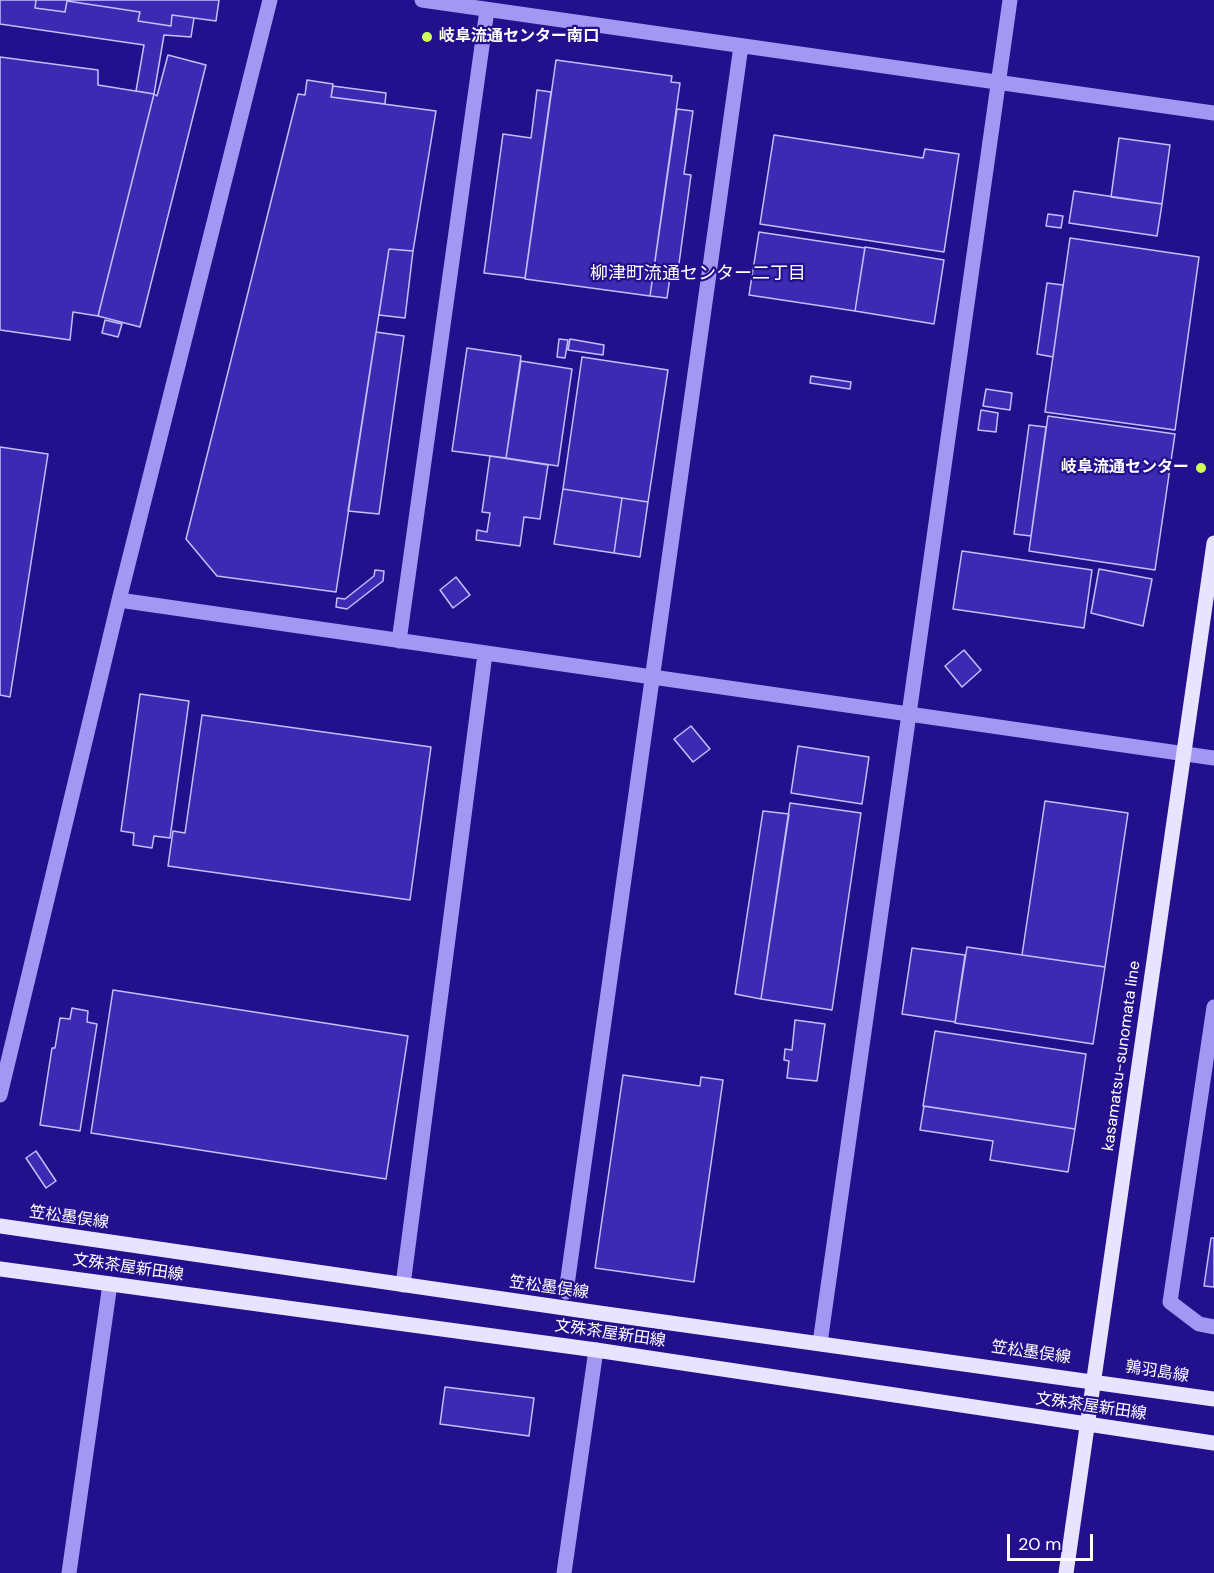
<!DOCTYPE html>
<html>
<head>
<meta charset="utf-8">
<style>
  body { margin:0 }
  #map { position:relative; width:1214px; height:1573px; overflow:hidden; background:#22108d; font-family:"DM Sans",sans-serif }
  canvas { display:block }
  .scale { position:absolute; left:1007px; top:1534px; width:86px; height:27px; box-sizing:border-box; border:3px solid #fff; border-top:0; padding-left:8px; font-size:18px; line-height:21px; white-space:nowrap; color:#fff; -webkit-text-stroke:4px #22108d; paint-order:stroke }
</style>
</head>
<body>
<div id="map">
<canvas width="1214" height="1573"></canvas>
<div class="scale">20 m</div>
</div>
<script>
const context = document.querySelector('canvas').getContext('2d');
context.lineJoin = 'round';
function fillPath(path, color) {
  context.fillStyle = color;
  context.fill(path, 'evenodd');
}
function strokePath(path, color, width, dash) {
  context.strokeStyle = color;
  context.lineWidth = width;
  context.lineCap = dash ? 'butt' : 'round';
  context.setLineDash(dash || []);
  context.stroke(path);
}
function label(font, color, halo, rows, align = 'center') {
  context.font = font + ' "DM Sans","Noto Sans JP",sans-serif';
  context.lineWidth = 4.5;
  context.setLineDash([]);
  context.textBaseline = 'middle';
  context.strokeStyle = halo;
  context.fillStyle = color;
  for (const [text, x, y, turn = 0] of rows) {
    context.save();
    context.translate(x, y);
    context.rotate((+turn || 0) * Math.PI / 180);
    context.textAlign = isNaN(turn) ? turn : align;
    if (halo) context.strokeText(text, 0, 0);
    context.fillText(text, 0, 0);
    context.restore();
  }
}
const building = new Path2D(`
  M0,0h36l-1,8 30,4 2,-11 73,11 -2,9 33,5 1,-11 22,3 -3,19 -27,-2 -10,59 -18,-3 8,-46 -144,-21z
  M36,0h183l-3,21 -44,-6 -1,11 -33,-5 2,-9 -73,-11 -2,11 -30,-4z
  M168,55l38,10 -66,262 -42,-11 56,-222 3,2z
  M0,57l98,13v15l56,9 -56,222 -25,-4 -3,28 -70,-10z
  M556,60l116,16 -1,6 9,1 -30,213 -125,-17z
  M307,80l26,4 -2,13 105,14 -23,140 -24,-2 -53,343 -119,-16 -31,-37 112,-445 7,1z
  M333,86l53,7 -1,11 -54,-7z
  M537,90l14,2 -26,186 -41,-5 19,-139 28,4z
  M677,109l16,2 -9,63 7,1 -13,96 -7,-1 -4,28 -17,-2z
  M774,135l149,23 2,-9 34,5 -15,98 -184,-28z
  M1119,138l51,7 -8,59 -51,-7z
  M1074,191l88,13 -5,32 -88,-13z
  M1048,214l15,2 -2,12 -15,-2z
  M759,232l106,16 -10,63 -106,-16z
  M1070,238l129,19 -24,173 -130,-18z
  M865,247l79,13 -10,64 -79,-13z
  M389,249l24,2 -8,67 -26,-3z
  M1047,283l16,2 -10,72 -16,-3z
  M105,320l17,4 -4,13 -16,-4z
  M376,332l28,4 -25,178 -31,-3z
  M559,339l9,1 -3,18 -8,-1z
  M570,339l34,6 -1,10 -35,-5z
  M467,348l54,8 -15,102 -54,-7z
  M582,357l86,13 -20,132 -85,-13z
  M521,361l51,8 -14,97 -52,-8z
  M811,376l40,6 -1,7 -40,-6z
  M986,389l26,4 -2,17 -27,-4z
  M981,410l17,3 -2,19 -18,-2z
  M1048,416l127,18 -20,136 -126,-19z
  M1029,425l17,2 -15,109 -17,-2z
  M0,447l48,7 -38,243 -10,-2z
  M490,456l58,9 -8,54 -16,-2 -4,29 -44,-6 1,-10 10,2 3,-19 -8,-1z
  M563,489l59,9 -8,55 -60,-9z
  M622,498l26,4 -8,55 -26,-4z
  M962,551l130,19 -8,58 -131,-19z
  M1099,569l53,10 -9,47 -52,-13z
  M375,570l9,1 -1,10 -36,28 -11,-2 1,-9 8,1 29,-23z
  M456,577l14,18 -17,13 -13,-18z
  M964,650l17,20 -19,17 -17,-21z
  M140,694l49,7 -19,137 -16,-2 -2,12 -19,-3 1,-12 -13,-2z
  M202,715l229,32 -21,153 -242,-34 5,-35 12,2z
  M691,726l19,23 -17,13 -19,-23z
  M798,746l71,11 -7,47 -71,-11z
  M1045,801l83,12 -23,154 -83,-12z
  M790,803l71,10 -29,197 -71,-11z
  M763,811l26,3 -28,185 -26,-5z
  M967,947l138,20 -12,77 -138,-21z
  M912,948l53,7 -10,67 -53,-8z
  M113,990l295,46 -22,143 -295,-46z
  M72,1008l16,3 -1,11 10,2 -17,107 -40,-6 12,-77h3l5,-30 10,1z
  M795,1020l30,4 -8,57 -30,-3 2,-17 -5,-1 1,-11 7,1z
  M935,1031l151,23 -11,75 -152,-23z
  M623,1075l77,11 1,-9 22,3 -29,202 -99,-14z
  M924,1106l151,23 -7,43 -78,-12 3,-19 -73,-11z
  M36,1151l20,30 -10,7 -20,-30z
  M1211,1238h3v49l-10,-1z
  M445,1387l89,11 -5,38 -89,-12z`);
const minor = new Path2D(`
  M422,0l792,113
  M119,600l1095,158
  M399,641l88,-631
  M1214,1007l-44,295 29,22 15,3
  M0,1095l119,-495 151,-600
  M403,1285l82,-631
  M566,1292l175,-1246
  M820,1343l190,-1343
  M69,1573l41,-289
  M564,1573l32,-223`);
const major = new Path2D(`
  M0,1226l599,87 615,86
  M0,1269l596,81 618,93
  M1066,1573l148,-1030`);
const markers = [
  [427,37,6,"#ceff59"],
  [1201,468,6,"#ceff59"]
];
const poiNames = [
  ["岐阜流通センター南口",439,37],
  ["岐阜流通センター",1189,468,"right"]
];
const streetNames = [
  ["kasamatsu-sunomata line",1122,1056,-82],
  ["笠松墨俣線",69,1218,8],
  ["文殊茶屋新田線",128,1268,8],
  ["笠松墨俣線",549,1288,8],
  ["文殊茶屋新田線",610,1334,8],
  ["笠松墨俣線",1031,1353,8],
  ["鶉羽島線",1157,1372,9],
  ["文殊茶屋新田線",1091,1407,8]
];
const neighbourhoodNames = [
  ["柳津町流通センター二丁目",698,274]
];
fillPath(building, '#3c2bb2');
strokePath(building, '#c6befd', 1.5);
strokePath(minor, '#a397f3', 15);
strokePath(major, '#e8e3ff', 15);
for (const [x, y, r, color] of markers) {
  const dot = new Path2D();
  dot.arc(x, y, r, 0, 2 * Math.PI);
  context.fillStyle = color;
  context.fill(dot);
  strokePath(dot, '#22108d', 2);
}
label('bold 16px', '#fff', '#22108d', poiNames, 'left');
label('16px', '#fff', '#22108d', streetNames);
label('18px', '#fff', '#22108d', neighbourhoodNames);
</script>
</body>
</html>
